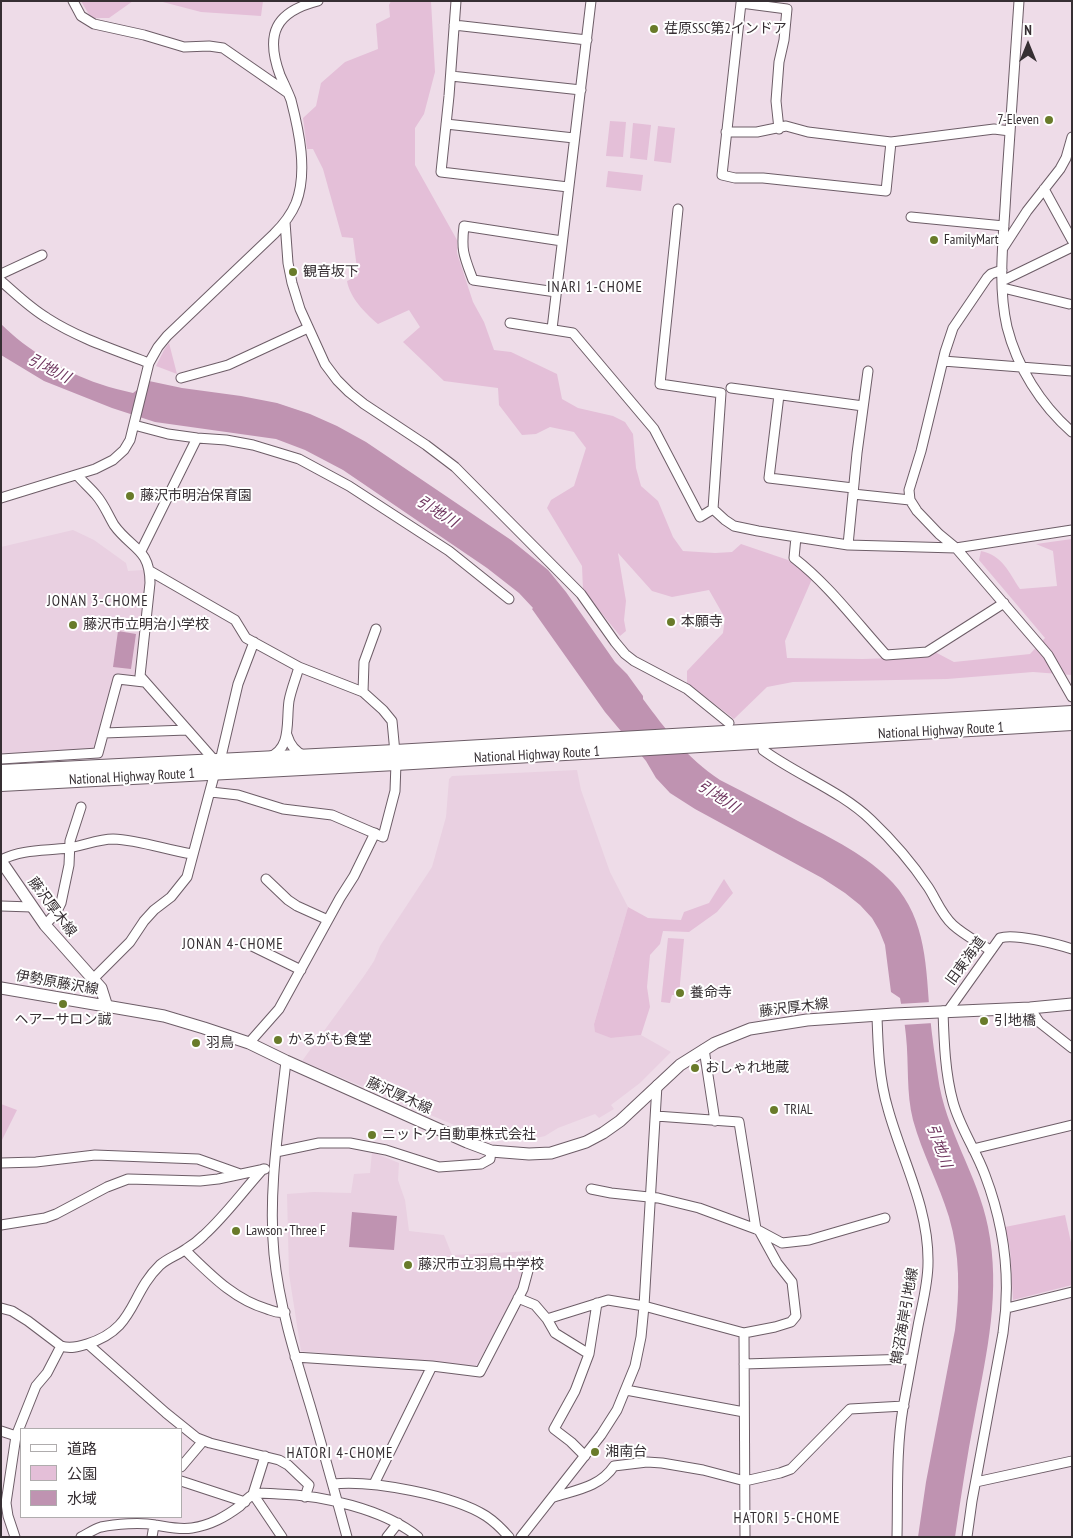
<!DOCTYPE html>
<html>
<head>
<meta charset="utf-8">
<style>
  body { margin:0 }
  #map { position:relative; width:1073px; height:1538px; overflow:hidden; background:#eedce8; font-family:"PT Sans Narrow","Noto Sans JP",sans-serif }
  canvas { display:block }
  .frame { position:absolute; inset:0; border:2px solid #362f33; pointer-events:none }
  .legend { position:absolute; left:20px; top:1428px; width:162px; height:90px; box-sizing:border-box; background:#fff; border:1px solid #afacad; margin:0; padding:6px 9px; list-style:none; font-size:15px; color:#362f33 }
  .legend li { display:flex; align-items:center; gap:10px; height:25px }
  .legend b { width:25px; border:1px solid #afacad }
  .north { position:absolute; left:1003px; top:20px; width:50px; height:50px; -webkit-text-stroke:4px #fff; paint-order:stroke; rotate:0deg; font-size:14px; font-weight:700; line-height:20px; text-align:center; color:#362f33 }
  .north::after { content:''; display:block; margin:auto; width:18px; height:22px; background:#362f33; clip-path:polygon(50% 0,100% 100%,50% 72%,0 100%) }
</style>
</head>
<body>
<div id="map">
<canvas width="1073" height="1538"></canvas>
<div class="frame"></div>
<ul class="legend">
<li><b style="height:6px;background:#fff"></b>道路</li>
<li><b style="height:14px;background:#e4bfd8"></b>公園</li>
<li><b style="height:14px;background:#bf93b1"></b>水域</li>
</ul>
<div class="north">N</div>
</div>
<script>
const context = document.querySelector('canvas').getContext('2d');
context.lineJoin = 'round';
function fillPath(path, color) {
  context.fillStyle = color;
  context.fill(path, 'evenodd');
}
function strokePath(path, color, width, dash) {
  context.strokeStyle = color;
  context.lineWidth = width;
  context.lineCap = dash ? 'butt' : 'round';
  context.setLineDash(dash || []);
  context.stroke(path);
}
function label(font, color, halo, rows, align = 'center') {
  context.font = font + ' "PT Sans Narrow","Noto Sans JP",sans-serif';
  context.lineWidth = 4;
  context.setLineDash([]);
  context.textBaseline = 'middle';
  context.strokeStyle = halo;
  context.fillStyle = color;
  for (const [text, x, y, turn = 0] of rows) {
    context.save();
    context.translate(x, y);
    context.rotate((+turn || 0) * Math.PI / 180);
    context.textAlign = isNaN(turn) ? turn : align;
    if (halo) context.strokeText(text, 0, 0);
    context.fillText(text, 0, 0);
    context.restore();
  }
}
const built = new Path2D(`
  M73,530l21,10 32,23 2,8 15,-1 2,4 1,28 -8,75 -23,-3 -6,38 -13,39 -95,2v-206z
  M577,770l4,20 29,82 18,35 -34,117 17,14 30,-3 30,17 -31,31 -29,22 3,4 -15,9 -4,-4 -37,14 -13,8 -9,2 -35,-2 -42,-9 -157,-66 62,-85 10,-15 6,-15 52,-79 14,-50 3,-38 3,-3z
  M372,1152l27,11 -1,17 7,20 4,31 35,4 8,20 80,-4 -11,35 -45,80 -175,-15 -12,-77 -2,-80 27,-2 37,1 3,-19 16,-1z`);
const green = new Path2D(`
  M81,1h52l-24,17h-18z
  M159,1h104l-2,15 -60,-4z
  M391,1h40l4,71 -11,42 -9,14v37l42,75v13l16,49 11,20 10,28 17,2 46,22 5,25 16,9 35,8 12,6 8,12 3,34 5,18 17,15 15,36 10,14 32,2 17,-1 9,-8 47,16 24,19 -27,62 2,17 76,1 60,-2 12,-5 19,10 76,-8 15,-16 -66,-78 2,-9c22,5 27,20 39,38l37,-3 -4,-35 -17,-7 36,-5v136l-39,-3 -86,7 -154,3 -26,5 -33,32 -47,-36v-12l36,-38 2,-15 -16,-28 -37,7 -20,-6 -34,-38 8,48 -2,19 2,11 -6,5 -37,-46 -1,-24 -35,-58 4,-8 23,-14 12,-38 -12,-16 -24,-5 -14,7 -14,1 -23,-30 -1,-17 -54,-7 -41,-39 17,-15 -11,-17 -31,14c-13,-11 -28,-26 -31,-43l11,-5 -5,-38 -11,-1 -19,-68 -10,-20h-6l-4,-31 13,-12 5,-23 24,-21 33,-13 -2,-25 14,-7 -1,-12z
  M610,121l16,1 -3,35 -17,-1z
  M633,123l18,2 -4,35 -17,-2z
  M658,126l17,2 -4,35 -17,-2z
  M608,171l35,4 -2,16 -35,-4z
  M169,343l8,31 -21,-8 8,-16z
  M724,879l9,14 -16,19 -28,20 -26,-1 -3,13 -10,11 -3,32 3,20 -9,28 -30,3 -16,-6 -1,-8 34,-117 20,11 33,2 3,-8 25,-9z
  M668,938l16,1 -5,56h-7l-2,8 -9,-1z
  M1,1104l16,6 -16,32z
  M1065,1215l7,32v38l-59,15 -3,-51 -5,-22z`);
const water = new Path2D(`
  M1,324c26,26 63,48 99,60 11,4 22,6 33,9l16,-12 33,7 59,8 36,7 33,11 27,12 29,16 145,98 37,30 18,22 49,70 12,12 16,22v3c23,31 44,59 77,81 26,13 52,27 78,41 33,17 70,35 95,62 34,37 33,86 37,133 2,21 5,41 8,61 7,53 40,98 50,150 13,64 -1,125 -13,188 -8,41 -14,81 -20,122h-37l8,-55 29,-152c5,-38 5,-76 -6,-113 -10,-33 -27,-64 -36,-97 -7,-27 -4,-56 -7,-84 -1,-13 -4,-25 -6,-38l-9,-6 -6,-47 -6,-15 -7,-12 -12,-13 -15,-12 -23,-15 -127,-69 -25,-16 -14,-15 -10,-17 -41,-49 -73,-103 1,-1 -14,-15 -32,-25 -144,-98 -38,-20 -29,-11 -121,-17 -43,-14 -68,-27 -43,-26z
  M118,631l18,3 -5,35 -18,-2z
  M352,1212l45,4 -3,34 -45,-3z`);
const pier = new Path2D(`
  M932,1002l1,21 -31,2 -4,-21z`);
const minor = new Path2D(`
  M73,1l8,15 13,8 50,11 40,12 25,-1 14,2 65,45
  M456,1l-7,95 -8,76 127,15
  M1019,1c-4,63 -9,127 -13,190 -2,44 -9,92 1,136 10,40 34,78 65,105
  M454,25l133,15
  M451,76l130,14
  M446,124l128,14
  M779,129l-3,-28 3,-39 5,-22 3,-31 -46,-6 -19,172 13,3h28l123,13 5,-49
  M726,132h31l29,-6 22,6 83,10 103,-13 16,2
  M1044,189l28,51
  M678,209l-18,175 61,9 -8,116
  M911,217l93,9
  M285,222l3,41 4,20 8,26 25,55 12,16 12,12 15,12 62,41 29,22 126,127 34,48 10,12 9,7 53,28 42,34
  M1003,248l24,-37 33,-42 6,-11 6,-21
  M1002,270l-11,4 -4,4 -34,50 -8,24 -24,99 -12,39 1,10 7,11 22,23 17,14 92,107 24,42
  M1,274l41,-19
  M1,281c15,13 29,27 46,37 31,20 68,32 102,45
  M1002,281l70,-34
  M1003,288l66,16
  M556,292l-83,-12c-9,-24 -12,-29 -9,-54l98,15
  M510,323l63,10 81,96 46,88 13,-8 12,11 9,6 24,5 90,14 108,3 116,-18
  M552,329l39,-328
  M943,361l129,10
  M181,378l47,-13 80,-37
  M731,388l132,18
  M779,395l-10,83 84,10
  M134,425l34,9 29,4 29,2 27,5 46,14 50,27 100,65 60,48
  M77,475c6,7 13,13 19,20 8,9 12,20 18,30 17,24 36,23 36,58l-10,93 75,85
  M853,494l57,6
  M1,498l94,-29 18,-9 11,-10 6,-10 19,-77 9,-16 9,-11 107,-102c9,-9 17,-19 22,-31 12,-31 3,-72 -5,-103 -3,-8 -7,-16 -11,-25 -15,-41 -5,-63 38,-74
  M796,537l-2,21c35,27 62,64 92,97l41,-3 77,-49
  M848,545l9,-92 11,-82
  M141,551l56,-113
  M150,571l85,49 11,18 53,29 64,25 20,18 9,11 4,42 -1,28 -12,46 -51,-22 -49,-6 -45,-14 -27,-3
  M363,692l1,-30 12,-33
  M104,733l83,-3
  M287,735c3,10 8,17 18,21
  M763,750c34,25 78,41 108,70 21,20 41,43 57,67 8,12 13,27 25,38 11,10 25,17 37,25
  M269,757c23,-8 17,-36 20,-56 2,-11 7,-23 10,-34
  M1,759l97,-6 20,-74 26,3
  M220,761l18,-77 16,-42
  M1,860c21,-11 44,-9 67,-12 15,-2 30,-9 45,-9 27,1 53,11 79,15
  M266,879l22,21 9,6 31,14
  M1,906l31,1
  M45,925l11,-12 5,-10 8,-38 1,-24 11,-34
  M252,946l49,24
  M92,980l38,-38 14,-21 10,-11 17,-13 16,-20 28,-105
  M1030,1008l9,14 33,26
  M943,1011c1,30 2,62 10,91 7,26 23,48 32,73 19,50 26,105 18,158l-31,168 -5,36
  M948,1011l52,-73c14,-5 57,6 72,11
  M877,1016c1,31 2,63 11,93 14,51 41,99 40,154 0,21 -6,42 -10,63 -5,27 -10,55 -15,82 -7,42 -5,86 -6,129
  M249,1043l30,-34 61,-111 14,-22 21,-43
  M704,1049l11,72
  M286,1061c-7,64 -18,129 -12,193 5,51 21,102 36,151 13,44 25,88 37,132
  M656,1116l83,6 17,107
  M973,1149l99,-24
  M276,1152l43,-9h31l36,7 53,17 42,-3 9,-5 1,-8
  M1,1163l35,-1 59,-7 103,4 42,15
  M591,1189l20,4 47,5 41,10 57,21 26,14 27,-3 76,-22
  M1,1225l44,-7 11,-4 51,-27 21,-8 72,2 18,-2 47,-10
  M185,1250c25,24 48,49 82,59 6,2 11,5 18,3
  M518,1298l17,7 12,14 61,-19 36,6 100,27 31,-6 16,-5 5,-6 -4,-34 -15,-19 -17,-31
  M1,1308l11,3 16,10 33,25c9,3 17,1 26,-2 49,-15 42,-49 73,-79 8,-7 18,-10 26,-16 7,-4 13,-9 18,-14 22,-20 39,-44 59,-66
  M1007,1308l65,-16
  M547,1319l8,14 34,21
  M744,1333l1,204
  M88,1344l78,69 31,25 13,5 69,17 9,5 21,20 -4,12
  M295,1357l137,9 48,6 43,-83 6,-22
  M744,1364l168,-5
  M626,1390l118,22
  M1,1431l15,5
  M265,1456l-12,38 29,43
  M585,1456l-14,-14 -17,-13 21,-38 14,-37 8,-51
  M181,1467l22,-26
  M181,1481l64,21
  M976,1482l96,-21
  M333,1484c39,-4 120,11 153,32 9,6 16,13 23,21
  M374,1484l58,-118
  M554,1497c22,-7 46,-10 60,-31l33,-4 15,1 41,7 42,11 35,-8 11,-4 59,-60 54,-3
  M15,1537l-7,-21 -2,-13 10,-67 20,-50 11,-13 14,-27
  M81,1537c6,-3 13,-8 20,-10 14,-3 40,-5 54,-2 13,2 24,5 37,3 19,-3 33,-11 48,-22 4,-4 10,-11 15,-12 7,-2 15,0 23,0 43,1 106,15 140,43
  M152,1537l2,-12
  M387,1537l11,-14
  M521,1537l80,-102 16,-25 18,-44 6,-29 3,-31 13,-221`);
const major = new Path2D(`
  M1,861l44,64 56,63 6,19
  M1,988l163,28 40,12 45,15 37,18 181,81 24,9 38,3 22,-1 35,-11 17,-9 17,-12 60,-56 35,-22 35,-14 57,-9 87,-6 136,-6 42,-4`);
const highway = new Path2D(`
  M1,772l394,-20 677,-39
  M1,784l395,-21 676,-40`);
const markers = [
  [654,29,5,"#697b2a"],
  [1049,120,5,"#697b2a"],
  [934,240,5,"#697b2a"],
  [293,272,5,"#697b2a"],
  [130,496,5,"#697b2a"],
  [671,622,5,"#697b2a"],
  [73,625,5,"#697b2a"],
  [680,993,5,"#697b2a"],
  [63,1004,5,"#697b2a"],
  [984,1021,5,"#697b2a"],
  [278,1040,5,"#697b2a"],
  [196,1043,5,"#697b2a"],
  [695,1068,5,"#697b2a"],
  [774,1110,5,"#697b2a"],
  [372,1135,5,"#697b2a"],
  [236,1231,5,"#697b2a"],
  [408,1265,5,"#697b2a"],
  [595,1452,5,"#697b2a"]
];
const poiNames = [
  ["荏原SSC第2インドア",664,29],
  ["7-Eleven",1039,120,"right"],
  ["FamilyMart",944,240],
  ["観音坂下",303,272],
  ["藤沢市明治保育園",140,496],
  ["本願寺",681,622],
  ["藤沢市立明治小学校",83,625],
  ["養命寺",690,993],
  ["ヘアーサロン誠",63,1020,"center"],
  ["引地橋",994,1021],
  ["かるがも食堂",288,1040],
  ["羽鳥",206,1043],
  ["おしゃれ地蔵",705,1068],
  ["TRIAL",784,1110],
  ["ニットク自動車株式会社",382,1135],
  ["Lawson･Three F",246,1231],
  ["藤沢市立羽鳥中学校",418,1265],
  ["湘南台",605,1452]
];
const streetNames = [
  ["National Highway Route 1",941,731,-3],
  ["National Highway Route 1",537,755,-3],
  ["National Highway Route 1",132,777,-3],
  ["藤沢厚木線",52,907,53],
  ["旧東海道",966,961,-54],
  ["伊勢原藤沢線",57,983,10],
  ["藤沢厚木線",794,1008,-7],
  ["藤沢厚木線",399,1096,24],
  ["鵠沼海岸引地線",905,1316,-80]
];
const neighbourhoodNames = [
  ["INARI 1-CHOME",595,288],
  ["JONAN 3-CHOME",98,602],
  ["JONAN 4-CHOME",233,945],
  ["HATORI 4-CHOME",340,1454],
  ["HATORI 5-CHOME",787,1519]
];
const waterNames = [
  ["引地川",49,369,27],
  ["引地川",437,512,32],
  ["引地川",718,797,33],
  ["引地川",939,1146,70]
];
fillPath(built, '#e9d0e1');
fillPath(green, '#e4bfd8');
fillPath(water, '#bf93b1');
fillPath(pier, '#eedce8');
strokePath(minor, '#6d5d67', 11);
strokePath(major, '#6d5d67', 13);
strokePath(highway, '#6d5d67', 16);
strokePath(minor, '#fff', 9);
strokePath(major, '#fff', 11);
strokePath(highway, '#fff', 14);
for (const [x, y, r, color] of markers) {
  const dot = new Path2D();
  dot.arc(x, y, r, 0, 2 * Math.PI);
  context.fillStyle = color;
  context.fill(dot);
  strokePath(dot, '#fff', 2);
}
label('14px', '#362f33', '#fff', poiNames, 'left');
label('14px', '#362f33', '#fff', streetNames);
context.letterSpacing = '1px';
label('15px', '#362f33', '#fff', neighbourhoodNames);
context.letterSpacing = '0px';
label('italic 15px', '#6f365f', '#fff', waterNames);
</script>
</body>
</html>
